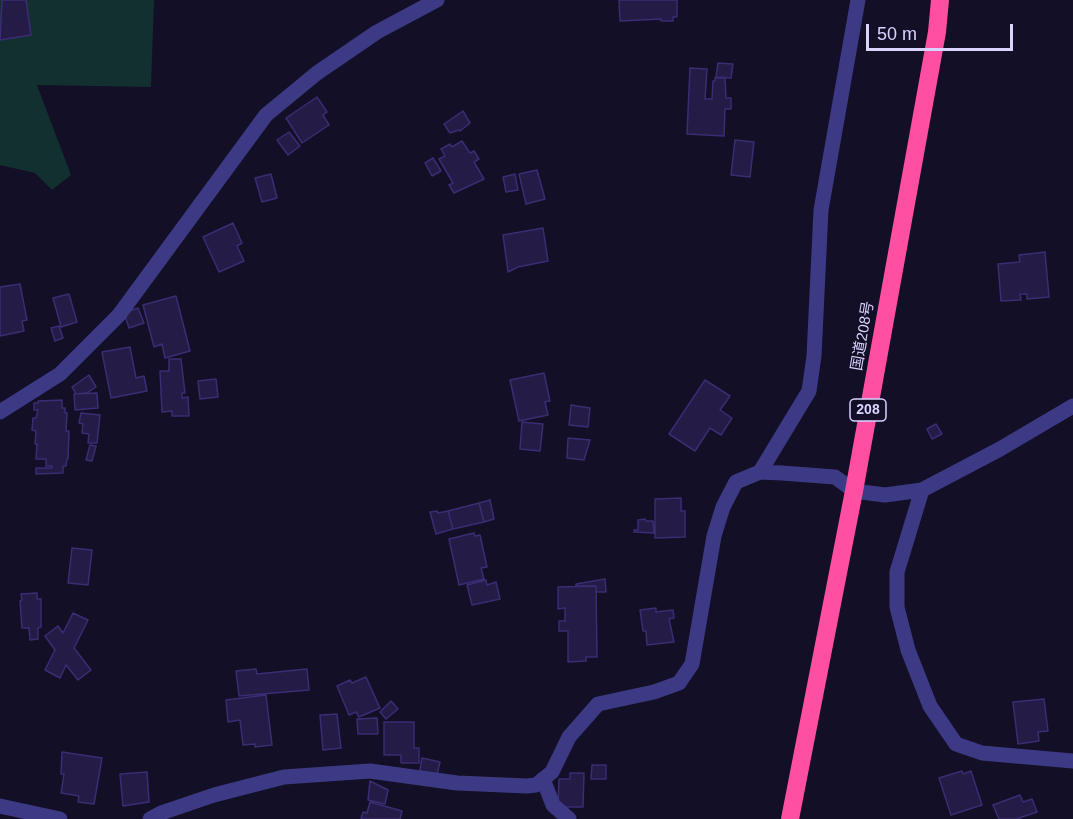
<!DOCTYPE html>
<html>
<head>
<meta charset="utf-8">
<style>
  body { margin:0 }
  #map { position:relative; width:1073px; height:819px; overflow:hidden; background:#130f26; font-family:Helvetica,sans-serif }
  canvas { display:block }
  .scale { position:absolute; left:866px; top:24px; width:147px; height:27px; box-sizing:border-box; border:3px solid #d9d4ff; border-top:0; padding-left:8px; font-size:18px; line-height:21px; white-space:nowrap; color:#d9d4ff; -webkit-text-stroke:4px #130f26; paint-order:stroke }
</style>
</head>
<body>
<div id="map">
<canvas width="1073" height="819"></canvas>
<div class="scale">50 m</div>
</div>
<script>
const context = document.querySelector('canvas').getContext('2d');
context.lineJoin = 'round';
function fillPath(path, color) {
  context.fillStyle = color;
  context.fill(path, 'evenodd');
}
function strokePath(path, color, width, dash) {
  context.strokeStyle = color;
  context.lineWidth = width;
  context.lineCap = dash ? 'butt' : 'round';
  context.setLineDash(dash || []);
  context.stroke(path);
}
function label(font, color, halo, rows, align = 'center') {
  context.font = font + ' Helvetica,"Noto Sans JP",sans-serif';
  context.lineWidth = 4.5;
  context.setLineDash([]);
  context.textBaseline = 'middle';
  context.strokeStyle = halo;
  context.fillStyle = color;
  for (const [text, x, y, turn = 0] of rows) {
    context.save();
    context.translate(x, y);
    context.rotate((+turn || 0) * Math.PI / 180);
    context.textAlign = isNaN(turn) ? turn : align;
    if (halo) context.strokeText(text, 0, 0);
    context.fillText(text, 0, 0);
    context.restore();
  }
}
const green = new Path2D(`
  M0,0h154l-3,87 -114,-2 34,90 -19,15 -17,-17 -35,-8z`);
const building = new Path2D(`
  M2,0h24l5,35 -31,5z
  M619,0h58v17h-4v4h-12v-2l-41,2z
  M718,63l15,1 -2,14 -15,-1z
  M690,68l17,1 -2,30h7l1,-18h2v-3h10l1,20h5v11h-6l-1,27 -37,-2z
  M317,97l10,15 -4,3 6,10 -27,18 -16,-25z
  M463,111l7,12 -10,8 -1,-1 -9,3 -6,-9z
  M289,132l11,14 -12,9 -11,-15z
  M735,140l19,2 -4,35 -19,-2z
  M462,141l8,12 4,-2 5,8 -5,3 10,17 -30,14 -5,-8 4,-2 -14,-24 6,-3 -4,-7 9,-5 2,3z
  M433,158l8,13 -9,5 -7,-13z
  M537,170l8,29 -19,5 -7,-30z
  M271,174l6,24 -15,4 -7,-24z
  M515,174l3,16 -12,2 -3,-15z
  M233,223l9,20 -5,3 7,15 -25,11 -16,-35z
  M543,228l5,33 -30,6 -10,5 -5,-37z
  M1045,252l4,45 -22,2v-5h-7l1,6 -20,1 -3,-37 22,-2 -1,-7z
  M20,284l7,36 -5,1 2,10 -24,5v-49z
  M69,294l8,28 -16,5 -8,-29z
  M176,296l14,55 -25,7 -3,-14 -8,3 -11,-42z
  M138,308l6,15 -15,5 -5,-15z
  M59,326l4,12 -8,3 -4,-13z
  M130,347l6,31 8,-2 3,15 -36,7 -9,-46z
  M169,359h12l4,34h-3v5l6,-1 1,19h-17v-5l-10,1 -2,-41h9z
  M544,373l6,28 -5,1 3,13 -29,6 -9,-41z
  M89,375l7,12 -9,6 -11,1 -4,-7z
  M216,379l2,18 -18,2 -2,-18z
  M705,380l25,16 -10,14 12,8 -11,17 -11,-7 -15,23 -26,-17z
  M97,393l1,15 -23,2 -1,-16z
  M62,400v8h3v5h2l-1,18h3l-1,28h-1l-1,7h-3v7l-27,1v-6h16v-2h-6v-7h-10l1,-15h-2l1,-13 -4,-1 1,-12h3l2,-8h-4v-7h4v-2z
  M571,405l19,3 -2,19 -19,-2z
  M81,413l19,2 -3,28h-9l1,-9 -7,-1 1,-9 -4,-1z
  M522,422l21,2 -3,27 -20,-2z
  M936,424l6,10 -10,5 -5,-10z
  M568,438l22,2 -6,20 -17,-2z
  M90,445l6,1 -4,15 -6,-1z
  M681,498v13h4v26l-30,1v-39z
  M490,500l4,19 -10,3 -5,-19z
  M479,503l5,19 -31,7 -5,-18z
  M437,511l1,2 10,-2 5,18 -17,5 -6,-22z
  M645,519l1,2h7l1,12 -20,-1v-2h4v-10z
  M474,533l1,3 5,-1 7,32 -6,1 3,11 -25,6 -10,-46z
  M72,548l20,2 -4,35 -20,-2z
  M605,579l1,13h-10v-6h-20v-2z
  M486,580l1,5 9,-3 4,17 -28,6 -5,-20z
  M596,586l1,71h-11v4l-18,1v-31h-9v-10h6v-13l-7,1v-22z
  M37,593v6h4v28l-3,1v11l-8,1 -1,-12h-7l-2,-27 2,-1 -1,-6z
  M656,608v4l17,-2 1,8 -5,1 5,23 -27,3 -1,-14h-3l-3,-21z
  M73,613l15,7 -14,28 17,22 -13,10 -12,-15 -6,13 -15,-8 10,-20 -10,-14 13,-10 5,7z
  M256,669l1,5 50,-5 2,21 -70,6 -3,-25z
  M366,677l14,31 -21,9 -3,-5 -7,3 -12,-29 13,-6 2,3z
  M266,695l6,50 -17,2v-3l-12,1 -3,-25 -12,2 -2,-22z
  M1044,699l4,32 -10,1 1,9 -21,3 -5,-42z
  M391,701l7,8 -12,10 -6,-7z
  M337,714l4,34 -18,2 -3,-35z
  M377,718l1,16h-20l-1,-15z
  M384,722h30v26h5v15h-18v-8h-17z
  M62,752l40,6 -8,46 -16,-2 1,-6 -18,-3 3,-19h-3z
  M422,758l18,4 -4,17 -17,-4z
  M592,765h14v14h-15z
  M962,771l1,3 8,-3 11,34 -31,10 -12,-37z
  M147,772l2,30 -26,4 -3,-32z
  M570,773h14l-1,34h-25l1,-28h11z
  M370,781l18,9 -3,14 -17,-4z
  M1020,795l3,7 9,-3 5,13 -21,7h-17l-6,-14z
  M370,802l32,9 -2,8h-39l2,-7 4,1z`);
const street = new Path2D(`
  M0,412l60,-38 59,-59 147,-200 51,-42 60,-41 60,-32
  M760,472l49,-81 5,-35 7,-146 37,-210
  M922,490l-25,82v35l11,43 22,56 26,38 26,9 91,8
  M543,779l10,26 16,14
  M0,806l60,13
  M150,819l11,-6 53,-18 70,-18 86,-6 87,12 70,3 9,-1 16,-13 17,-35 29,-33 56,-12 25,-9 13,-19 22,-128 9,-29 13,-25 24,-10 22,1 53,4 19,14 31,4 37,-5 78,-41 73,-43`);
const highway = new Path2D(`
  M790,819l64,-328 83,-459 3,-32`);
const shields = [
  [868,410,36]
];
const shieldNames = [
  ["208",868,410]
];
const streetNames = [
  ["国道208号",863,336,-80]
];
fillPath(green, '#12302f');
fillPath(building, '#241b47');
strokePath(building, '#3b2d73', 1.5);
strokePath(street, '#3d3a85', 15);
strokePath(highway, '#ff4fa3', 18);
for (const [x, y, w] of shields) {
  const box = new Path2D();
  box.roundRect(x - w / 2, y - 11, w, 22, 4.5);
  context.fillStyle = '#130f26';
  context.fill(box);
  strokePath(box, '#d9d4ff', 1.5);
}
label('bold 14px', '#d9d4ff', null, shieldNames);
label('15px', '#d9d4ff', '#130f26', streetNames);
</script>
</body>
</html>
